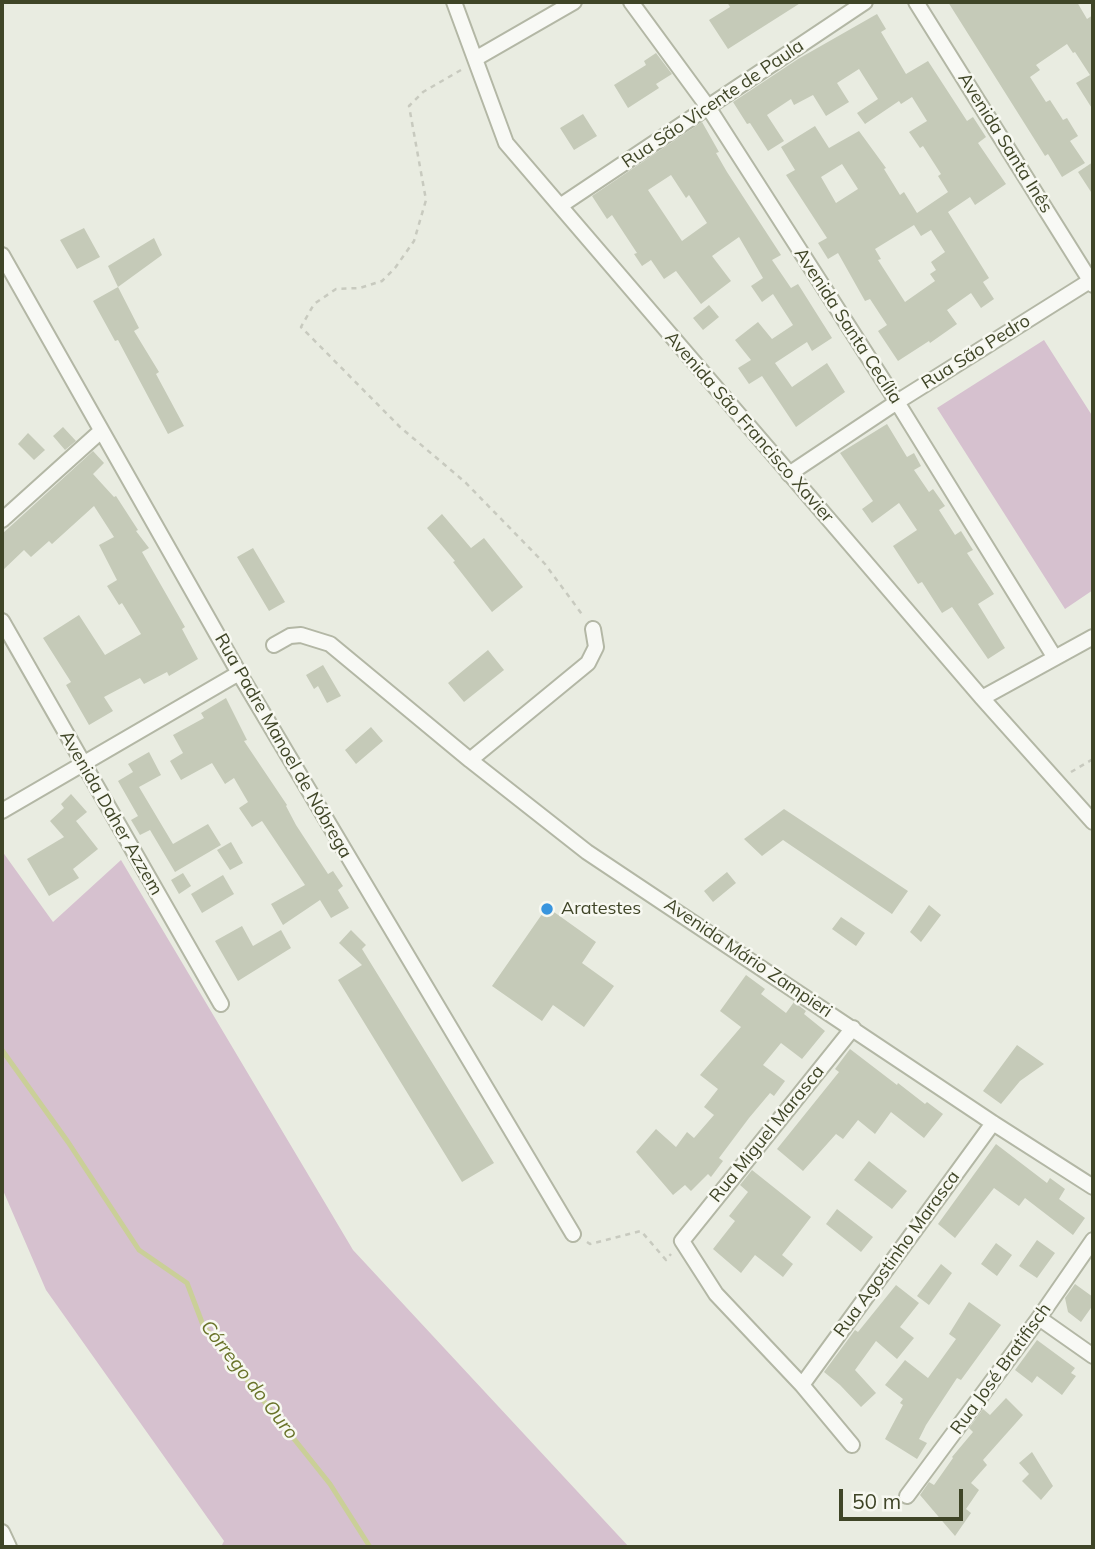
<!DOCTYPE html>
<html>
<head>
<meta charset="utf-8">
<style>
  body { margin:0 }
  #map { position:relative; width:1095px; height:1549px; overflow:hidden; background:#e9ece1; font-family:Mulish,sans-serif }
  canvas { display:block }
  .frame { position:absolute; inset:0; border:4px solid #3f4527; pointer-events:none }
  .scale { position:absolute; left:839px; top:1489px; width:124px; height:32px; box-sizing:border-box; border:4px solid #3f4527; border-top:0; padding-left:9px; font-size:21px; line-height:24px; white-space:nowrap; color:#3f4527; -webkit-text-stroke:5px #f7f8f1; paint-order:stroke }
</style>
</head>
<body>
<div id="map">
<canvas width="1095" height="1549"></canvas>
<div class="frame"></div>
<div class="scale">50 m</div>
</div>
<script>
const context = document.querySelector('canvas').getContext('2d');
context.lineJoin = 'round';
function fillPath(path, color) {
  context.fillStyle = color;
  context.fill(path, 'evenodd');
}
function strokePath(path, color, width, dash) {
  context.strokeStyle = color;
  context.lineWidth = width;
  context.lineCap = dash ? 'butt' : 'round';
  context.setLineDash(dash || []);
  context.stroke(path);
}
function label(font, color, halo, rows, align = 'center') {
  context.font = font + ' Mulish,sans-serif';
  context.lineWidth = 5;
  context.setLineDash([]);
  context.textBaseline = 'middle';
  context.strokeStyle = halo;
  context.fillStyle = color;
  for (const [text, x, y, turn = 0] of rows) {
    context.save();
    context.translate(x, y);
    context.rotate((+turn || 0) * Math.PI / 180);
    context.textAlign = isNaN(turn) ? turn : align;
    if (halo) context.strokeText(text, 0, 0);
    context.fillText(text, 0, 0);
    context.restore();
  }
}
const green = new Path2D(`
  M1044,340l49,77v173l-28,19 -128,-201z
  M2,851l51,71 68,-62 232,390 276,297h-408l3,-6 -178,-251 -44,-102z`);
const stream = new Path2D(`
  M2,1050l66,92 71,108 48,33 16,42 127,159 40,63`);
const building = new Path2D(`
  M727,2h75l-74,47 -19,-29 21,-13z
  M948,2h129l10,17 6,-4v95l-17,-27 14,-8 -15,-23 -2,1 -6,-9 -31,21 4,5 -10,7 16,25 4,-2 13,20 4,-2 11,18 -8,5 15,22 -23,14 -14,-23 -3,2z
  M877,14l9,15 -5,3 25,42 22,-13 39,60 6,-4 13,20 -8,6 28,41 -31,21 -5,-8 -22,15 41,66 -6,4 11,17 -13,9 -10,-15 -24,17 10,14 -27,19 -1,-2 -31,20 -20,-30 9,-6 -17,-26 -5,2 -27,-48 -10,6 -10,-16 9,-5 -41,-63 9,-5 -14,-23 34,-21 14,22 30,-17 27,37 -2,1 16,26 4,-3 13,21 31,-21 -10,-16 3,-2 -18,-28 -3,2 -11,-16 18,-11 -15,-24 -11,7 -2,-3 -34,23 -8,-11 21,-14 -19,-30 -22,14 12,19 -23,14 -13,-21 -19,10 -3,-6 -24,16 17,26 -16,10 -18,-28 -3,1 -14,-22 65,-43zM842,164l16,25 -22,14 -15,-26zM914,225l7,11 10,-6 14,22 -14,10 5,8 -6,4 5,7 -30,21 -27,-42 3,-1 -6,-10z
  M656,53l16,21 -16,10 3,4 -31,20 -14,-23 32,-20 -2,-4z
  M583,114l14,22 -23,14 -14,-22z
  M702,122l17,30 -3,1 11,19 54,83 -9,5 19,28 7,-4 34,54 -20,13 -5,-9 -32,21 17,24 35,-24 18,29 -49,35 -34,-51 -13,8 -11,-16 13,-8 -16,-20 23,-18 14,17 21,-14 -20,-31 -11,8 -11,-16 12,-8 -24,-41 -27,19 19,25 -30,23 -25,-33 -12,8 -13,-19 -9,6 -8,-12 3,-1 -25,-38 -5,4 -15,-23zM671,175l15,23 3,-3 18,28 -25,18 -34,-51z
  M1093,162v33l-15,-23z
  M84,228l16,29 -23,12 -17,-29z
  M154,238l8,17 -44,32 -10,-21z
  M118,287l21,41 -5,3 25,41 -3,2 28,52 -16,8 -50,-94 -3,1 -22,-40z
  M709,305l10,12 -16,13 -10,-12z
  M887,424l20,33 7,-4 7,13 -7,4 15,22 4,-3 12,17 -6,4 16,25 6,-4 12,19 -6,3 27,41 -16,10 27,44 -17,11 -36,-52 -10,6 -20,-31 -4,2 -25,-38 24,-16 -18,-27 -27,20 -10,-14 11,-8 -33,-48z
  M63,427l13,14 -11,9 -12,-14z
  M28,433l17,17 -11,10 -16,-16z
  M93,451l11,12 -11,11 21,23 2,-1 22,34 -2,1 13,17 -7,4 43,75 -3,2 16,30 -29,17 -2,-4 -23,12 -4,-6 -36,19 9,14 -24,14 -23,-40 5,-3 -28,-44 36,-23 26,40 36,-21 -19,-31 -3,2 -12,-19 10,-6 -18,-35 15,-8 -20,-31 -42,38 -3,-3 -18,16 -7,-7 -22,21v-37z
  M442,514l29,34 13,-10 39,49 -31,25 -39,-50 2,-1 -28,-33z
  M253,548l32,54 -16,9 -32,-54z
  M488,650l16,20 -40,32 -16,-19z
  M323,665l18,31 -14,7 -9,-17 -4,3 -8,-14z
  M226,698l21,42 -3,1 43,64 -1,1 10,19 32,49 5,-3 10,15 -5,4 11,18 -18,10 -11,-18 -37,25 -12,-21 34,-19 -43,-64 -10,6 -13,-19 9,-6 -14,-24 -9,6 -13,-21 -31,17 -11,-19 13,-8 -10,-18 31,-17 -3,-5z
  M371,727l12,14 -27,23 -11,-14z
  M149,752l12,23 -22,12 34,57 35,-20 13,21 -46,27 -25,-42 -10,5 -9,-15 7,-4 -20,-35 15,-9 -5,-8z
  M71,794l16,18 -11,9 22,28 -25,20 6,9 -30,18 -22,-37 37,-22 -14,-16 14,-13 -3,-4z
  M784,809l124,82 -16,23 -109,-74 -21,16 -18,-17z
  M231,842l12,21 -13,7 -13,-20z
  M727,872l9,11 -23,19 -9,-11z
  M183,873l8,13 -12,8 -8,-14z
  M223,875l11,19 -32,19 -11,-19z
  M929,905l12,10 -20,27 -11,-10z
  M547,907l49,35 -14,21 32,23 -30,41 -31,-22 -11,16 -50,-35z
  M841,917l24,16 -9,13 -24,-17z
  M242,926l11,20 28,-16 10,18 -53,33 -23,-40z
  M351,930l15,15 -4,4 132,214 -32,19 -124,-202 24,-15 -23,-22z
  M746,975l19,14 -4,5 25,19 8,-11 12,9 -2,3 21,17 -23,28 -21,-16 -18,22 22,16 -11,15 -4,-3 -21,25 -30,40 4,3 -12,16 -3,-3 -17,17 -6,-6 -12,10 -37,-43 20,-23 20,18 11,-15 7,6 20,-23 -10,-8 14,-18 -18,-14 41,-48 -21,-16z
  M1017,1045l27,19 -24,17 -19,23 -18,-13z
  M850,1049l47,36 1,-2 27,21 2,-2 16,12 -19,24 -33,-26 -16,22 -17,-14 -15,19 -7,-5 -33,37 -26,-22 62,-77 -4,-3z
  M996,1144l51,39 3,-5 15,11 -6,10 26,19 -12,17 -48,-37 -6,8 -25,-18 -39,50 -17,-14z
  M869,1161l38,30 -15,18 -38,-29z
  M752,1170l59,47 -29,38 11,9 -10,13 -28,-22 -14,18 -28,-24 22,-28 -6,-5 19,-24 -8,-7z
  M837,1209l36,28 -12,15 -35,-28z
  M1037,1240l18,13 -18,25 -18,-12z
  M996,1243l16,12 -15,21 -16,-12z
  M941,1264l11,9 -23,32 -12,-9z
  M1075,1284l18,13v8l-12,17 -13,-10 -3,-14z
  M896,1285l23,18 -19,24 14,11 -17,21 -21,-18 -21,29 21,23 -15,14 -21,-22 -16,-13 31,-42 3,2z
  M969,1302l32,23 -40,55 -4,-2 -31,47 -7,14 8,4 -10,16 -32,-20 18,-34 -3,-2 3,-4 -18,-14 20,-25 23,18 28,-39 -7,-5z
  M1037,1340l38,28 -4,5 5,3 -14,19 -25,-19 -5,7 -17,-13z
  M1006,1398l17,17 -40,45 4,5 -16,18 8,7 -13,19 5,4 -16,23 -35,-41 9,-13 5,3 19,-27 -1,-1 21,-25 -4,-4 14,-19 7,6z
  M1032,1452l21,34 -12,14 -19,-19 7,-7 -10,-11z`);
const path = new Path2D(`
  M461,70l-38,22 -14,14 17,94 -12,41 -19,27 -13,13 -22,7 -24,1 -22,15 -13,23 99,100 65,55 80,82 39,53
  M1071,772l22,-13
  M587,1242l3,2 51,-13 25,29 5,-6`);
const street = new Path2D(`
  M454,2l52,141 476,555 111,124
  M631,2l77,105 189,295 158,256
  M916,2l177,283
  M475,59l99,-57
  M560,206l305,-204
  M2,255l237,418 334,561
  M789,474l108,-72 196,-123
  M2,520l99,-89
  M2,621l219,383
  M274,645l16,-9 11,-1 29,9 140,116 117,92 406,271 100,64
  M982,698l111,-61
  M470,760l118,-97 8,-16 -3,-18
  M2,811l237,-138
  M1039,1318l54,38
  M802,1385l191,-262
  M852,1445l-50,-60 -86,-91 -34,-53 171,-213
  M907,1496l132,-178 54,-78
  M2,1532l7,15`);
const markers = [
  [547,909,7,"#3995de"]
];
const streetNames = [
  ["Rua São Vicente de Paula",713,104,-34],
  ["Avenida Santa Inês",1005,143,58],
  ["Avenida Santa Cecília",848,326,57],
  ["Rua São Pedro",976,352,-32],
  ["Avenida São Francisco Xavier",749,427,49],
  ["Rua Padre Manoel de Nóbrega",283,746,60],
  ["Avenida Daher Azzem",111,813,60],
  ["Avenida Mário Zampieri",748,958,34],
  ["Rua Miguel Marasca",767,1134,-51],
  ["Rua Agostinho Marasca",897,1254,-54],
  ["Rua José Bratifisch",1001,1369,-54]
];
const poiNames = [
  ["Aratestes",561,909]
];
const waterNames = [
  ["Córrego do Ouro",249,1380,52]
];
fillPath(green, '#d6c1cf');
strokePath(stream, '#cacf98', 5);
fillPath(building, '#c5cab8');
strokePath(street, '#b3b7a5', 18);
strokePath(path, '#c8cabf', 2.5, [5, 5]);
strokePath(street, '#f8f9f5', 14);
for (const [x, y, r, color] of markers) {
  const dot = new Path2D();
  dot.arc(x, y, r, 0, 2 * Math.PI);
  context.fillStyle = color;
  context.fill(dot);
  strokePath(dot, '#f7f8f1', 2.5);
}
label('18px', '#3f4527', '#f7f8f1', streetNames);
label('18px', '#3f4527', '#f7f8f1', poiNames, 'left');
label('italic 19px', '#697329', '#f7f8f1', waterNames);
</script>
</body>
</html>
